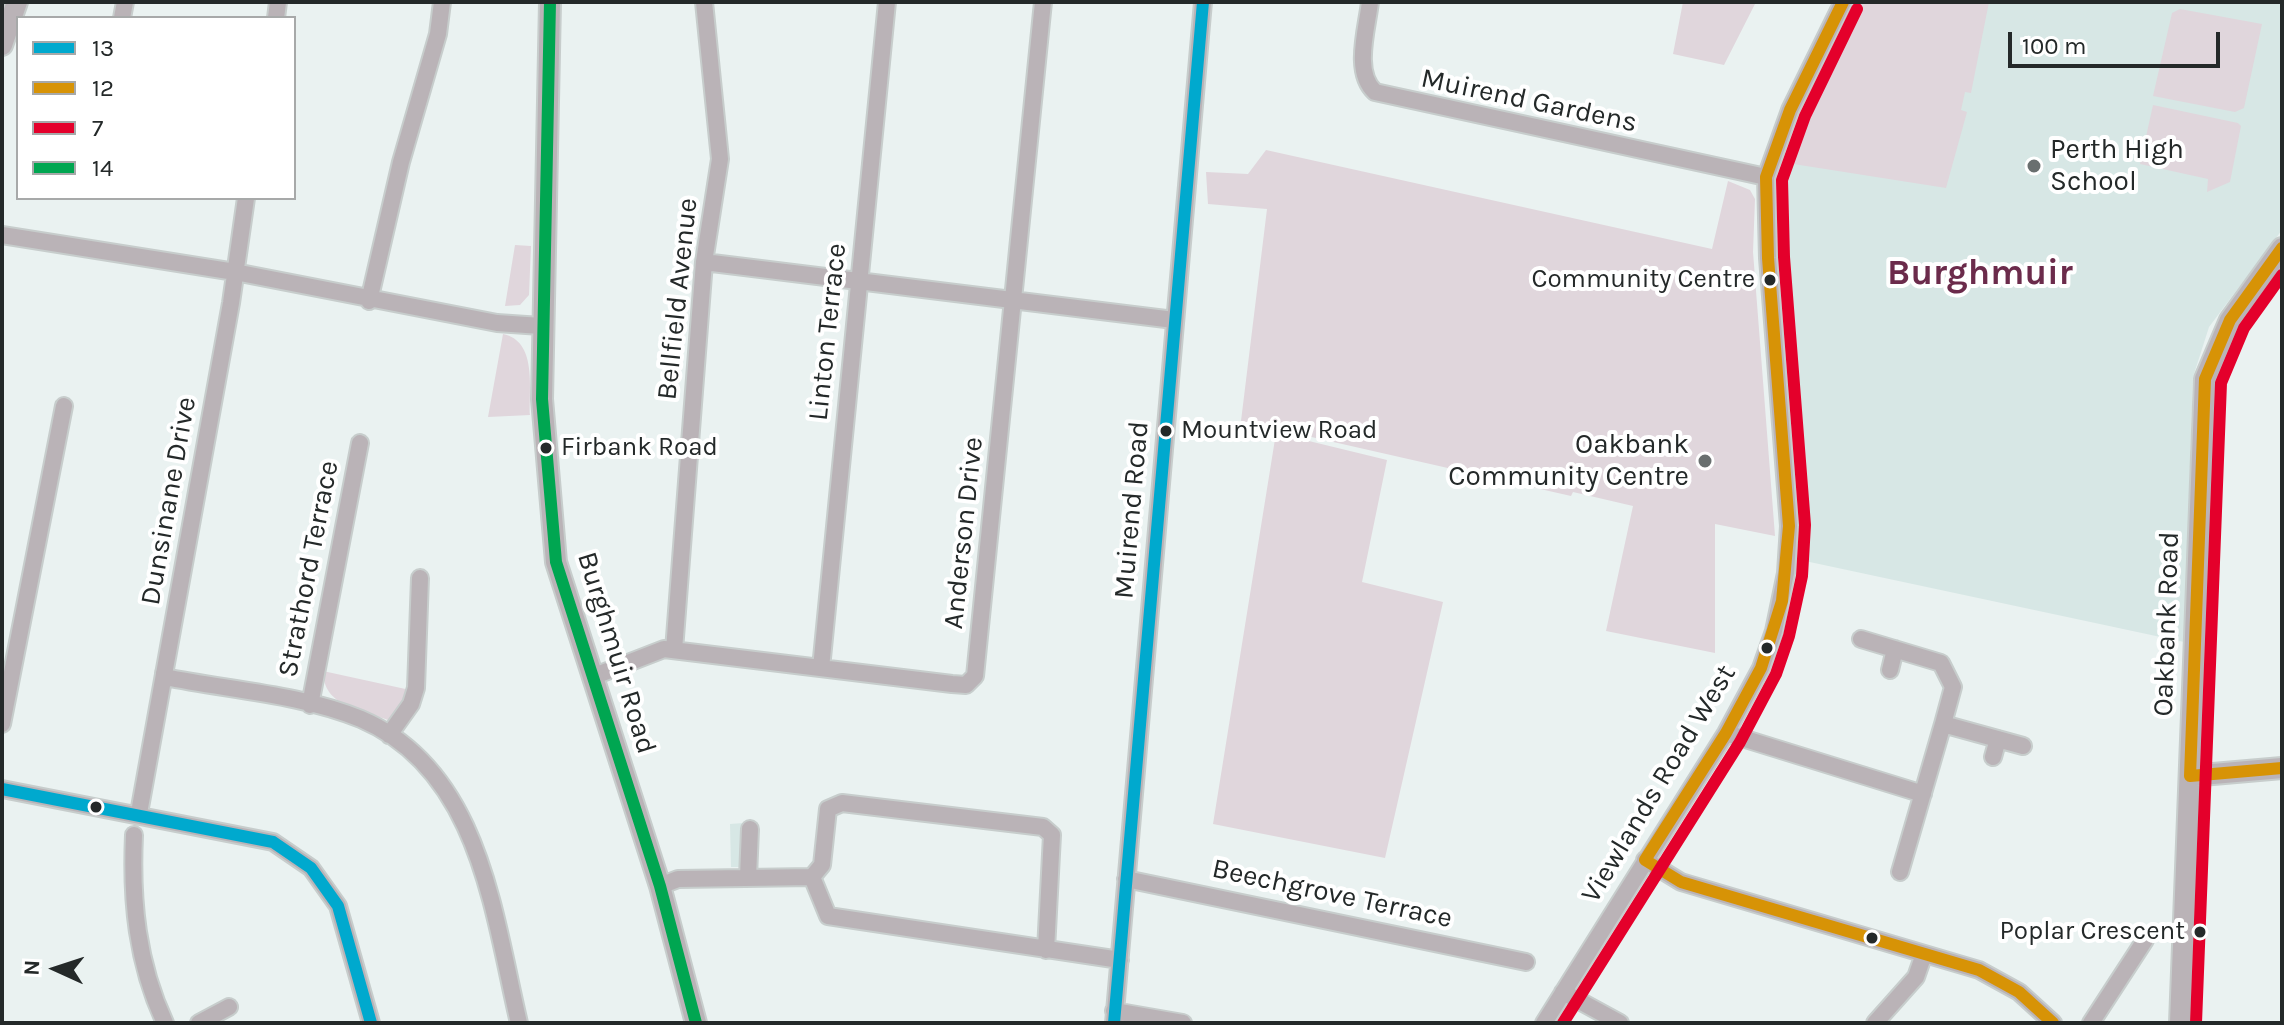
<!DOCTYPE html>
<html>
<head>
<meta charset="utf-8">
<style>
  body { margin:0 }
  #map { position:relative; width:2284px; height:1025px; overflow:hidden; background:#eaf2f1; font-family:Karla,sans-serif }
  canvas { display:block }
  .frame { position:absolute; inset:0; border:4px solid #242929; pointer-events:none }
  .legend { position:absolute; left:16px; top:16px; width:280px; height:184px; box-sizing:border-box; background:#fff; border:2px solid #a7a9a9; margin:0; padding:10px 14px; list-style:none; font-size:24px; color:#242929 }
  .legend li { display:flex; align-items:center; gap:16px; height:40px }
  .legend b { width:40px; border:2px solid #a7a9a9 }
  .north { position:absolute; left:16px; top:929px; width:80px; height:80px; -webkit-text-stroke:6px #fff; paint-order:stroke; rotate:273deg; font-size:22px; font-weight:700; line-height:32px; text-align:center; color:#242929 }
  .north::after { content:''; display:block; margin:auto; width:28px; height:36px; background:#242929; clip-path:polygon(50% 0,100% 100%,50% 72%,0 100%) }
  .scale { position:absolute; left:2008px; top:32px; width:212px; height:36px; box-sizing:border-box; border:4px solid #242929; border-top:0; padding-left:10px; font-size:24px; line-height:28px; white-space:nowrap; color:#242929; -webkit-text-stroke:6px #fff; paint-order:stroke }
</style>
</head>
<body>
<div id="map">
<canvas width="2284" height="1025"></canvas>
<div class="frame"></div>
<ul class="legend">
<li><b style="height:10px;background:#00a9ce"></b>13</li>
<li><b style="height:10px;background:#d79306"></b>12</li>
<li><b style="height:10px;background:#e4002b"></b>7</li>
<li><b style="height:10px;background:#00a651"></b>14</li>
</ul>
<div class="north">N</div>
<div class="scale">100 m</div>
</div>
<script>
const context = document.querySelector('canvas').getContext('2d');
context.lineJoin = 'round';
function fillPath(path, color) {
  context.fillStyle = color;
  context.fill(path, 'evenodd');
}
function strokePath(path, color, width, dash) {
  context.strokeStyle = color;
  context.lineWidth = width;
  context.lineCap = dash ? 'butt' : 'round';
  context.setLineDash(dash || []);
  context.stroke(path);
}
function label(font, color, halo, rows, align = 'center') {
  context.font = font + ' Karla,sans-serif';
  context.lineWidth = 8;
  context.setLineDash([]);
  context.textBaseline = 'middle';
  context.strokeStyle = halo;
  context.fillStyle = color;
  for (const [text, x, y, turn = 0] of rows) {
    context.save();
    context.translate(x, y);
    context.rotate((+turn || 0) * Math.PI / 180);
    context.textAlign = isNaN(turn) ? turn : align;
    if (halo) context.strokeText(text, 0, 0);
    context.fillText(text, 0, 0);
    context.restore();
  }
}
const built = new Path2D(`
  M1856,2h426v228l-73,97 -16,50 -9,265 -379,-81 2,-42 -15,-180 -5,-176 23,-74z
  M743,823l1,44h-13l-1,-43z`);
const green = new Path2D(`
  M1683,2h73l-32,63 -51,-11z
  M1856,2h133l-18,91 -6,-1 -4,18 6,2 -21,76 -159,-25 23,-74z
  M2180,9l82,15 -18,84 -9,4 -82,-16 19,-83z
  M2153,105l85,18 3,3 -11,56 -23,10 1,-13 -68,-15z
  M1266,150l446,99 16,-68 22,9 5,9 -2,53 22,284 -60,-12v129l-109,-22 27,-125 -60,-14 -2,4 -330,-75 26,-212 -59,-5 -2,-32 42,2z
  M515,245l16,1 -2,49 -9,10 -15,1z
  M503,334c34,7 26,53 27,81l-42,2z
  M1276,433l111,27 -25,122 81,20 -58,256 -172,-34z
  M323,671l87,19 -19,31c-29,-11 -68,-14 -68,-50z`);
const minor = new Path2D(`
  M1370,2c-3,27 -17,70 5,90l391,85
  M122,18l3,-16
  M276,18l2,-16
  M2,235l233,37 262,51 44,3
  M704,262l470,58
  M369,301l32,-139 37,-128 4,-32
  M1861,639l80,24 12,24 -10,37 80,22
  M674,650l30,-388 16,-103 -16,-157
  M821,668l66,-666
  M1890,670l5,-21
  M164,673l1,4c64,13 135,17 196,42 119,51 132,194 158,304
  M592,677l72,-28 288,35 14,1 9,-9 68,-674
  M310,705l50,-262
  M2,724l62,-318
  M1726,733l197,61
  M389,735l22,-31 5,-16 4,-110
  M1993,757l5,-18
  M2,789l271,53 38,26 27,38 33,117
  M139,813l92,-510 15,-105
  M134,835c-3,66 3,128 31,188
  M1645,860l36,22 298,88 40,22 34,31
  M1900,872l43,-148
  M748,877l2,-48
  M812,877l10,-12 6,-56 14,-6 201,24 9,8 -6,115
  M1126,879l400,83
  M660,886l18,-7 134,-2 16,39 292,44
  M1563,992l57,31
  M1114,1011l69,12
  M199,1023l30,-16
  M1114,1023l89,-1021
  M1544,1023l182,-290 35,-65 13,-37 12,-58 3,-47 -21,-268 -2,-81 24,-67 53,-108
  M1875,1023l41,-46 8,-23
  M2091,1023l54,-83`);
const tertiary = new Path2D(`
  M550,2l-8,397 14,163 104,324 36,137
  M2,45l15,-43
  M2190,776l92,-8
  M2180,1023l25,-644 25,-59 52,-72`);
const bus1 = new Path2D(`
  M2,789l271,53 38,26 27,38 33,117
  M1114,1023l89,-1021`);
const bus2 = new Path2D(`
  M1843,2l-53,108 -24,67 2,81 21,268 -7,75 -21,67 -35,65 -81,127 36,22 298,88 40,22 34,31
  M2282,248l-52,72 -25,59 -15,397 92,-8`);
const bus3 = new Path2D(`
  M1563,1023l177,-281 36,-68 13,-38 13,-60 3,-51 -21,-268 -2,-77 23,-64 52,-107
  M2196,1023l25,-640 23,-55 38,-53`);
const bus4 = new Path2D(`
  M550,2l-8,397 14,163 104,324 36,137`);
const markers = [
  [2034,166,8,"#696f6f"],
  [1770,280,7,"#242929"],
  [1166,431,7,"#242929"],
  [546,448,7,"#242929"],
  [1705,461,8,"#696f6f"],
  [1767,648,7,"#242929"],
  [96,807,7,"#242929"],
  [2200,932,7,"#242929"],
  [1872,938,7,"#242929"]
];
const busNames = [
  ["Community Centre",1755,280],
  ["Mountview Road",1181,431,"left"],
  ["Firbank Road",561,448,"left"],
  ["Poplar Crescent",2185,932]
];
const streetNames = [
  ["Muirend Gardens",1529,101,12],
  ["Bellfield Avenue",678,299,-84],
  ["Linton Terrace",828,332,-84],
  ["Dunsinane Drive",169,501,-80],
  ["Muirend Road",1132,510,-85],
  ["Anderson Drive",964,533,-84],
  ["Strathord Terrace",309,569,-79],
  ["Oakbank Road",2167,624,-88],
  ["Burghmuir Road",616,653,73],
  ["Viewlands Road West",1659,784,-59],
  ["Beechgrove Terrace",1332,894,12]
];
const poiNames = [
  ["Perth High",2050,150],
  ["School",2050,182],
  ["Oakbank",1689,445,"right"],
  ["Community Centre",1689,477,"right"]
];
const districtNames = [
  ["Burghmuir",1980,274]
];
fillPath(built, '#d7e7e5');
fillPath(green, '#e0d6dc');
strokePath(minor, '#c7cdcc', 20);
strokePath(tertiary, '#c7cdcc', 24);
strokePath(minor, '#bab3b7', 16);
strokePath(tertiary, '#bab3b7', 20);
strokePath(bus1, '#00a9ce', 12);
strokePath(bus2, '#d79306', 12);
strokePath(bus3, '#e4002b', 12);
strokePath(bus4, '#00a651', 12);
for (const [x, y, r, color] of markers) {
  const dot = new Path2D();
  dot.arc(x, y, r, 0, 2 * Math.PI);
  context.fillStyle = color;
  context.fill(dot);
  strokePath(dot, '#fff', 3);
}
label('26px', '#242929', '#fff', busNames, 'right');
label('28px', '#242929', '#fff', streetNames);
label('28px', '#242929', '#fff', poiNames, 'left');
label('bold 36px', '#6b2b4b', '#fff', districtNames);
</script>
</body>
</html>
